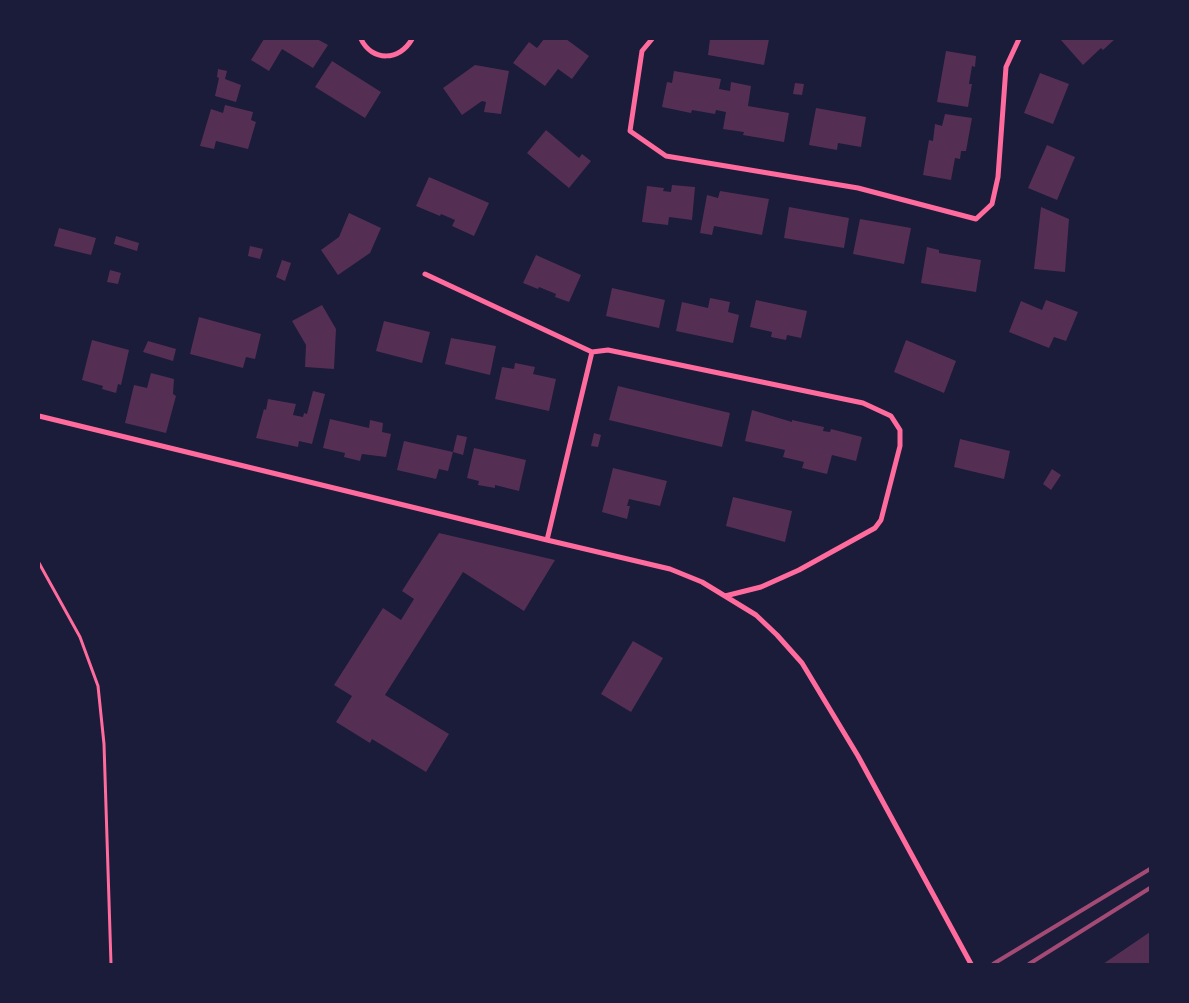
<!DOCTYPE html>
<html>
<head>
<meta charset="utf-8">
<style>
  body { margin:0 }
  #map { position:relative; width:1189px; height:1003px; overflow:hidden; background:#1b1b3a; font-family:"Fira Sans Condensed",sans-serif }
  canvas { display:block }
  .frame { position:absolute; inset:0; border:40px solid #1b1b3a; pointer-events:none }
</style>
</head>
<body>
<div id="map">
<canvas width="1189" height="1003"></canvas>
<div class="frame"></div>
</div>
<script>
const context = document.querySelector('canvas').getContext('2d');
context.lineJoin = 'round';
function fillPath(path, color) {
  context.fillStyle = color;
  context.fill(path, 'evenodd');
}
function strokePath(path, color, width, dash) {
  context.strokeStyle = color;
  context.lineWidth = width;
  context.lineCap = dash ? 'butt' : 'round';
  context.setLineDash(dash || []);
  context.stroke(path);
}
const building = new Path2D(`
  M264,39h53l11,6 -15,23 -31,-19 -13,22 -18,-11z
  M544,39h22l23,17 -17,23 -14,-10 -13,17 -32,-23 16,-21 8,6z
  M710,39h59l-5,26 -56,-10z
  M1060,39h55l-12,11 -2,-2 -18,17z
  M946,51l30,5 -1,11 -3,-1 -3,18h3l-4,23 -31,-5z
  M332,61l49,31 -16,26 -50,-31z
  M475,65l34,6 -8,43 -17,-2 2,-10 -4,-1 -20,14 -19,-27z
  M218,69l9,2 -2,8 16,6 -5,17 -21,-6 4,-18 -2,-1z
  M674,71l47,8 -2,10 11,2 1,-9 20,4 -3,20 41,7 -5,29 -41,-7 1,-3 -21,-3 3,-17 -10,-2 -1,4 -23,-4 -1,3 -29,-6 5,-25 5,1z
  M1040,73l29,11 -16,40 -29,-11z
  M795,83l9,1 -2,11 -9,-1z
  M225,105l28,7 -2,8 5,2 -8,27 -32,-8 -2,8 -14,-3 11,-37 12,4z
  M816,108l50,9 -5,30 -23,-4 -1,7 -28,-5z
  M945,114l27,4 -6,33h-5l-1,8 -5,-1 -4,22 -28,-5 6,-35 4,1 2,-17 7,2z
  M546,130l33,28 3,-4 9,7 -22,27 -42,-35z
  M1047,145l28,12 -18,43 -29,-12z
  M429,177l60,26 -15,33 -22,-10 3,-6 -14,-6 -1,2 -24,-10z
  M672,185l23,2 -3,33 -23,-3 -1,8 -26,-3 5,-36 17,2 -1,3 8,1z
  M720,191l49,8 -7,36 -48,-9 -2,9 -12,-2 7,-38 11,3z
  M789,207l60,11 -5,30 -60,-10z
  M1041,207l28,12 -4,53 -31,-3z
  M349,213l32,15 -11,25 -32,22 -17,-25 18,-13z
  M860,219l51,9 -7,36 -51,-10z
  M59,228l37,10 -5,17 -37,-9z
  M116,236l23,7 -2,8 -23,-7z
  M250,246l13,3 -3,10 -12,-3z
  M927,247l12,3v3l42,7 -5,32 -55,-9z
  M536,255l45,20 -12,27 -14,-5 1,-3 -17,-7 -1,2 -15,-6z
  M282,260l9,3 -6,18 -9,-4z
  M110,270l11,3 -3,11 -11,-2z
  M612,288l53,12 -6,28 -53,-12z
  M710,298l20,4 -2,10 11,3 -6,28 -57,-12 6,-29 26,6z
  M756,300l51,11 -6,27 -14,-3 -1,5 -15,-3 1,-5 -22,-5z
  M1046,300l32,12 -12,29 -12,-4 -5,11 -40,-16 12,-31 21,9z
  M322,305l14,24 -2,40 -29,-2 1,-22 -14,-24z
  M199,317l62,17 -6,25 -9,-2 -3,11 -53,-14z
  M384,321l46,11 -8,31 -46,-12z
  M451,338l45,8 -6,29 -45,-11z
  M92,340l37,10 -8,35 -3,-1 -2,9 -14,-4 1,-3 -21,-6z
  M906,340l50,21 -12,32 -50,-21z
  M148,341l28,8 -3,12 -30,-9z
  M515,363l20,4 -2,7 23,5 -7,32 -54,-12 7,-32 12,2z
  M151,373l23,6 -1,15 3,2 -10,37 -41,-10 9,-38 13,3z
  M618,386l112,27 -8,34 -113,-27z
  M313,391l12,3 -13,50 -13,-3 -1,6 -42,-9 8,-29 2,1 2,-11 28,5 -3,11 10,2 1,-4 3,1z
  M752,410l40,12v-2l32,7 -1,4 7,1 1,-3 31,8 -6,24 -24,-6 -5,19 -25,-6 2,-6 -21,-5 2,-7 -40,-9z
  M330,419l39,9 1,-8 13,3 -1,9 9,2 -5,23 -24,-3 -2,7 -16,-4 1,-4 -22,-5z
  M594,433l7,2 -3,12 -7,-1z
  M457,435l10,2 -4,18 -10,-3z
  M960,439l50,12 -6,28 -50,-12z
  M404,441l49,11 -5,19 -9,-2 -3,10 -39,-9z
  M474,448l52,12 -7,31 -24,-6v3l-17,-3 1,-4 -12,-3z
  M613,468l54,13 -7,25 -31,-7 -2,7h3l-3,13 -25,-7z
  M1052,469l9,6 -10,15 -8,-6z
  M733,497l59,14 -7,31 -59,-16z
  M439,533l116,27 -31,51 -61,-39 -78,123 64,39 -23,38 -54,-33 -2,4 -34,-21 16,-26 -18,-11 49,-77 18,12 13,-21 -12,-8z
  M633,641l30,17 -32,54 -30,-18z
  M1150,932v32h-47z`);
const path = new Path2D(`
  M39,563l41,74 18,49 6,58 7,220`);
const minor = new Path2D(`
  M361,39c11,23 39,22 51,0
  M652,39l-10,12 -12,80 36,25 192,32 118,31 16,-15 6,-27 8,-110 13,-28
  M425,274l167,78 16,-2 255,53 28,13 9,14v16l-19,74 -6,8 -76,42 -38,17 -36,9
  M39,416l508,124 123,29 32,13 54,33 21,20 25,28 56,93 113,208
  M547,540l45,-188`);
const rail = new Path2D(`
  M993,964l157,-95
  M1029,964l121,-76`);
fillPath(building, '#542f53');
strokePath(path, '#ff6b9d', 3);
strokePath(minor, '#ff6b9d', 5);
strokePath(rail, '#a44b75', 4);
</script>
</body>
</html>
